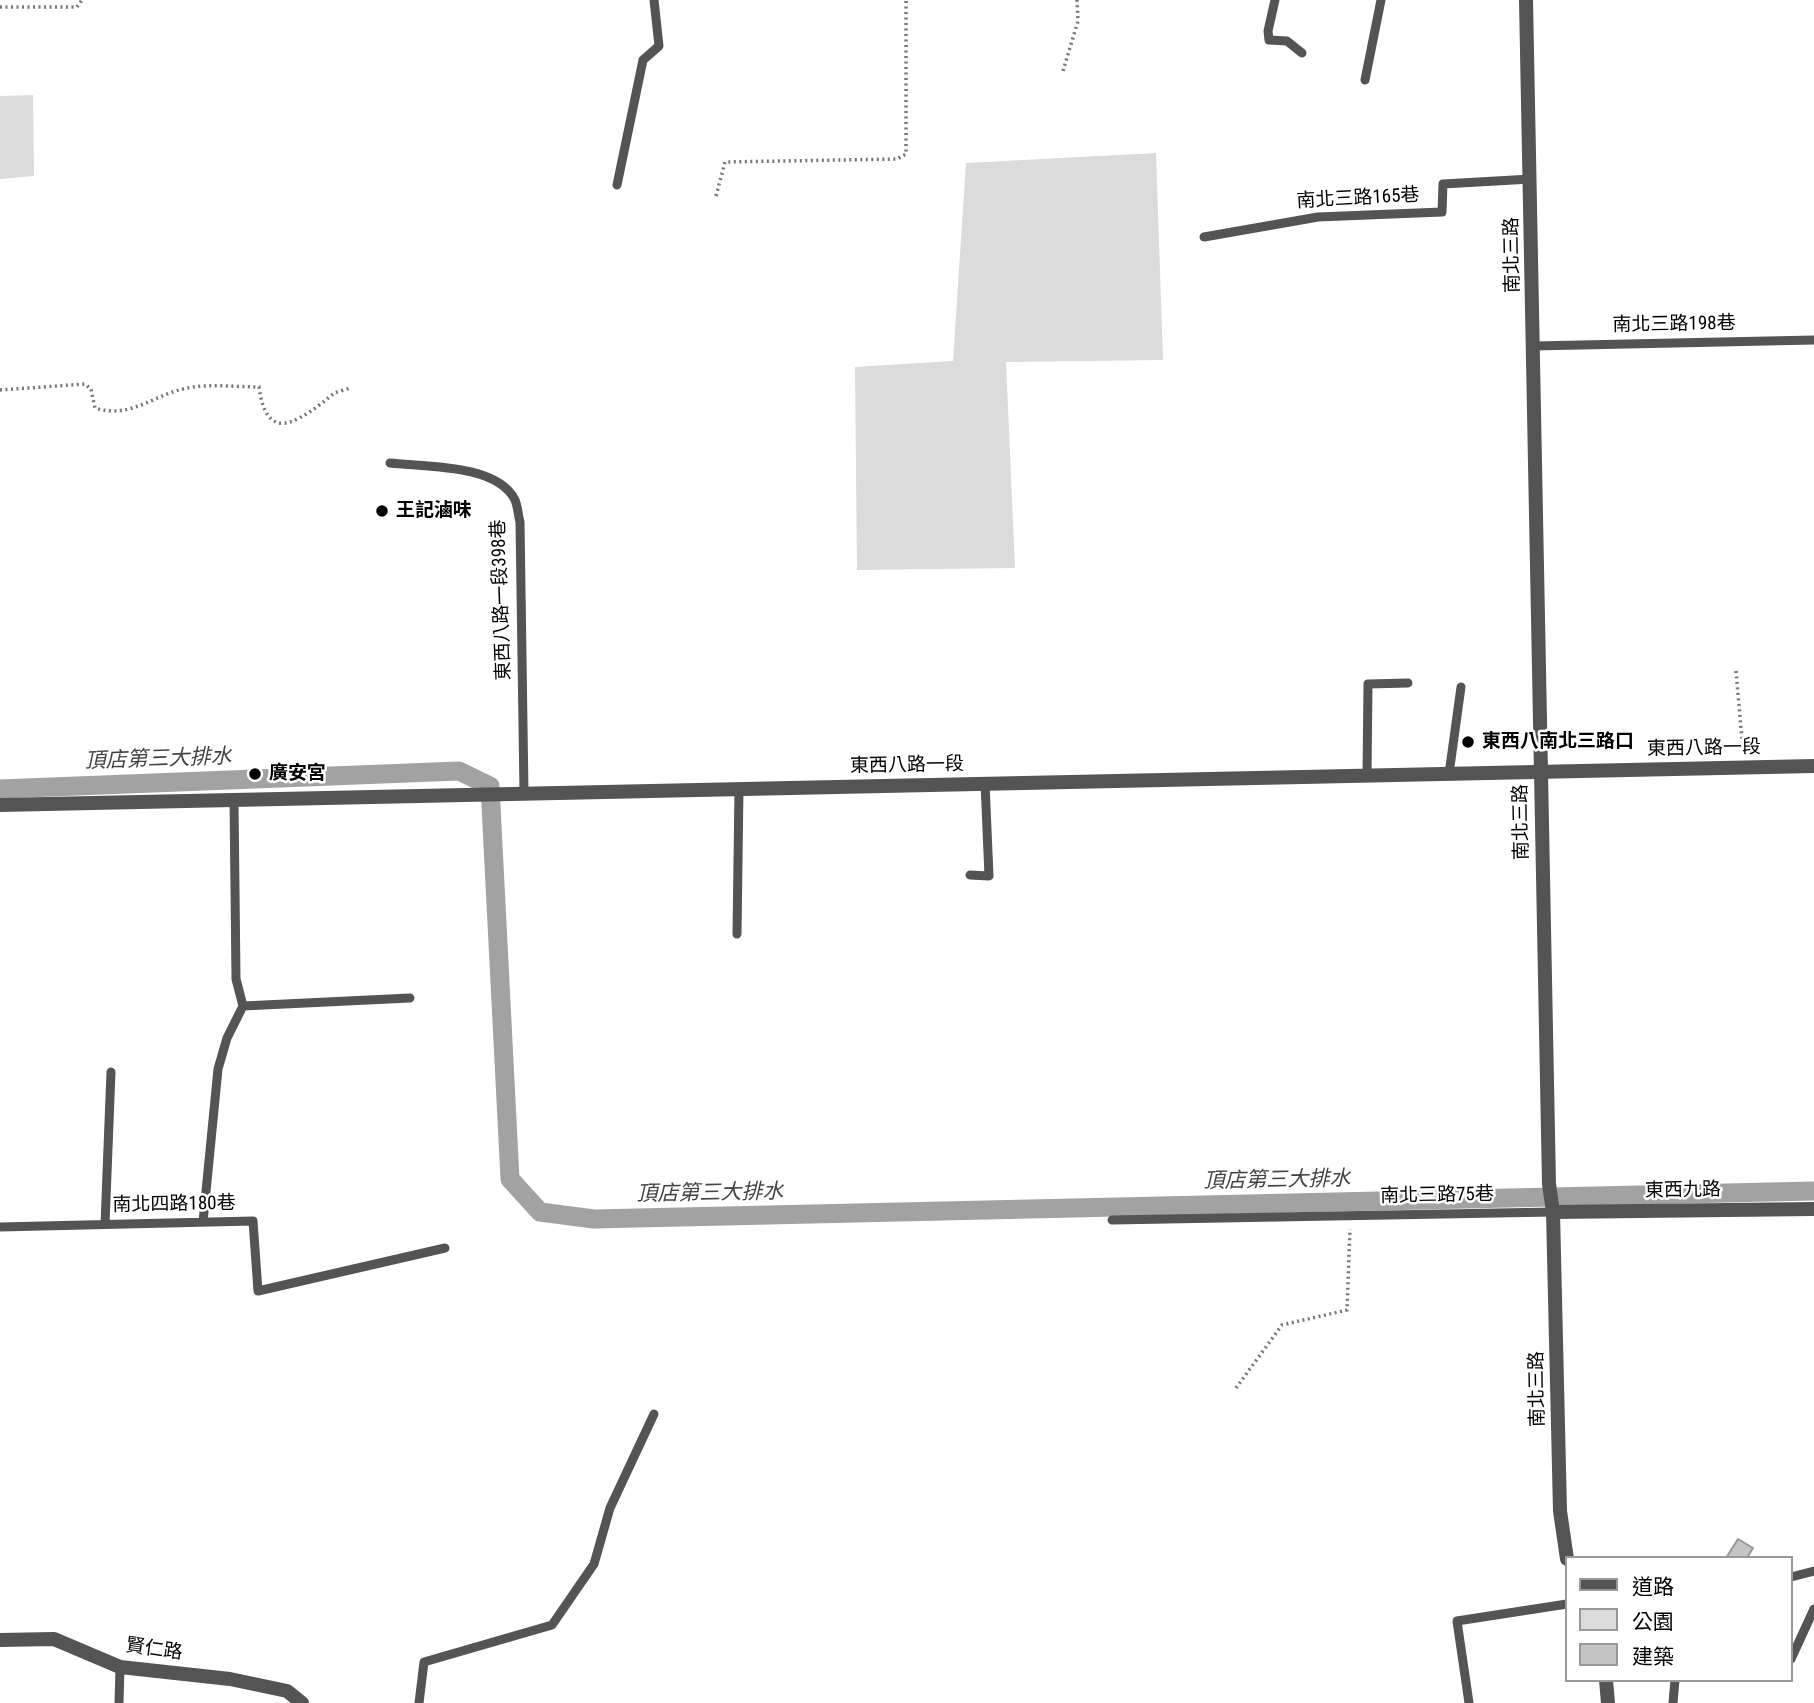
<!DOCTYPE html>
<html>
<head>
<meta charset="utf-8">
<style>
  body { margin:0 }
  #map { position:relative; width:1814px; height:1703px; overflow:hidden; background:#fff; font-family:"Roboto Condensed","Noto Sans TC",sans-serif }
  canvas { display:block }
  .legend { position:absolute; left:1565px; top:1556px; width:228px; height:126px; box-sizing:border-box; background:#fff; border:2px solid #999; margin:0; padding:9px 12px; list-style:none; font-size:21px; color:#000 }
  .legend li { display:flex; align-items:center; gap:14px; height:35px }
  .legend b { width:35px; border:2px solid #999 }
</style>
</head>
<body>
<div id="map">
<canvas width="1814" height="1703"></canvas>
<ul class="legend">
<li><b style="height:9px;background:#545454"></b>道路</li>
<li><b style="height:19px;background:#dbdbdb"></b>公園</li>
<li><b style="height:19px;background:#c4c4c4"></b>建築</li>
</ul>
</div>
<script>
const context = document.querySelector('canvas').getContext('2d');
context.lineJoin = 'round';
function fillPath(path, color) {
  context.fillStyle = color;
  context.fill(path, 'evenodd');
}
function strokePath(path, color, width, dash) {
  context.strokeStyle = color;
  context.lineWidth = width;
  context.lineCap = dash ? 'butt' : 'round';
  context.setLineDash(dash || []);
  context.stroke(path);
}
function label(font, color, halo, rows, align = 'center') {
  context.font = font + ' "Roboto Condensed","Noto Sans TC",sans-serif';
  context.lineWidth = 5;
  context.setLineDash([]);
  context.textBaseline = 'middle';
  context.strokeStyle = halo;
  context.fillStyle = color;
  for (const [text, x, y, turn = 0] of rows) {
    context.save();
    context.translate(x, y);
    context.rotate((+turn || 0) * Math.PI / 180);
    context.textAlign = isNaN(turn) ? turn : align;
    if (halo) context.strokeText(text, 0, 0);
    context.fillText(text, 0, 0);
    context.restore();
  }
}
const green = new Path2D(`
  M33,95l1,81 -34,3v-83z
  M1156,153l7,207 -157,2 9,206 -158,2 -2,-203 98,-6 13,-198z`);
const canal = new Path2D(`
  M0,789l459,-18 31,15 20,393 30,33 54,7 1220,-28`);
const building = new Path2D(`
  M1738,1539l15,9 -6,10h-21z`);
const path = new Path2D(`
  M0,7h77l5,-7
  M1063,71l15,-50 -1,-21
  M716,196l9,-34 172,-3 9,-5v-154
  M0,390l85,-6 6,5 4,19c35,11 57,-12 88,-19 24,-6 51,-2 76,-2 7,50 30,41 63,16 4,-3 8,-7 13,-10 4,-2 10,-3 15,-5
  M1736,671l7,80
  M1236,1388l46,-63 65,-15 3,-81`);
const service = new Path2D(`
  M1275,0l-7,31 1,9 18,1 15,12
  M1365,80l16,-80
  M617,185l26,-125 16,-14 -5,-46
  M1204,237l114,-20 124,-5 1,-28 88,-5
  M1534,346l280,-6
  M390,463c36,4 107,1 125,37 3,7 3,15 5,22l4,271
  M1449,774l12,-87
  M1367,775l1,-91 40,-1
  M970,875l19,1 -4,-93
  M737,934l2,-146
  M243,1006l167,-8
  M1112,1220l441,-8
  M203,1222l15,-153 9,-31 16,-32 -7,-27 -2,-178
  M105,1224l6,-152
  M0,1227l253,-6 5,70 187,-43
  M1791,1577l23,-6
  M1791,1659l23,-50
  M119,1703l1,-36
  M419,1703l5,-41 128,-37 42,-61 16,-56 44,-94
  M1469,1703l-12,-82 110,-17
  M1673,1703l2,-23`);
const minor = new Path2D(`
  M0,805l1814,-39
  M1553,1212l261,-3`);
const tertiary = new Path2D(`
  M1526,0l23,1184 4,28 7,299 7,48
  M0,1640l54,-1 66,28 110,12 57,12 15,12
  M1606,1680l2,23`);
const markers = [
  [382,511,7,"#000"],
  [1468,742,7,"#000"],
  [255,774,7,"#000"]
];
const streetNames = [
  ["南北三路165巷",1358,199,-3],
  ["南北三路",1513,255,-91],
  ["南北三路198巷",1674,325,-1],
  ["東西八路一段398巷",502,600,-92],
  ["東西八路一段",1704,749,-1],
  ["東西八路一段",907,766,-1],
  ["南北三路",1522,822,-91],
  ["東西九路",1683,1191,-1],
  ["南北三路75巷",1437,1196,-1],
  ["南北四路180巷",174,1205,-1],
  ["南北三路",1538,1389,-91],
  ["賢仁路",154,1650,8]
];
const poiNames = [
  ["王記滷味",396,511],
  ["東西八南北三路口",1482,742],
  ["廣安宮",269,774]
];
const waterNames = [
  ["頂店第三大排水",158,760,-2],
  ["頂店第三大排水",1277,1181,-1],
  ["頂店第三大排水",710,1194,-1]
];
fillPath(green, '#dbdbdb');
strokePath(canal, '#a2a2a2', 19);
fillPath(building, '#c4c4c4');
strokePath(building, '#989898', 2);
strokePath(path, '#767676', 3.5, [2, 3.5]);
strokePath(service, '#545454', 9);
strokePath(minor, '#545454', 14);
strokePath(tertiary, '#545454', 14);
for (const [x, y, r, color] of markers) {
  const dot = new Path2D();
  dot.arc(x, y, r, 0, 2 * Math.PI);
  context.fillStyle = color;
  context.fill(dot);
  strokePath(dot, '#fff', 2.5);
}
label('19px', '#000', '#fff', streetNames);
label('bold 19px', '#000', '#fff', poiNames, 'left');
label('italic 21px', '#434343', '#fff', waterNames);
</script>
</body>
</html>
